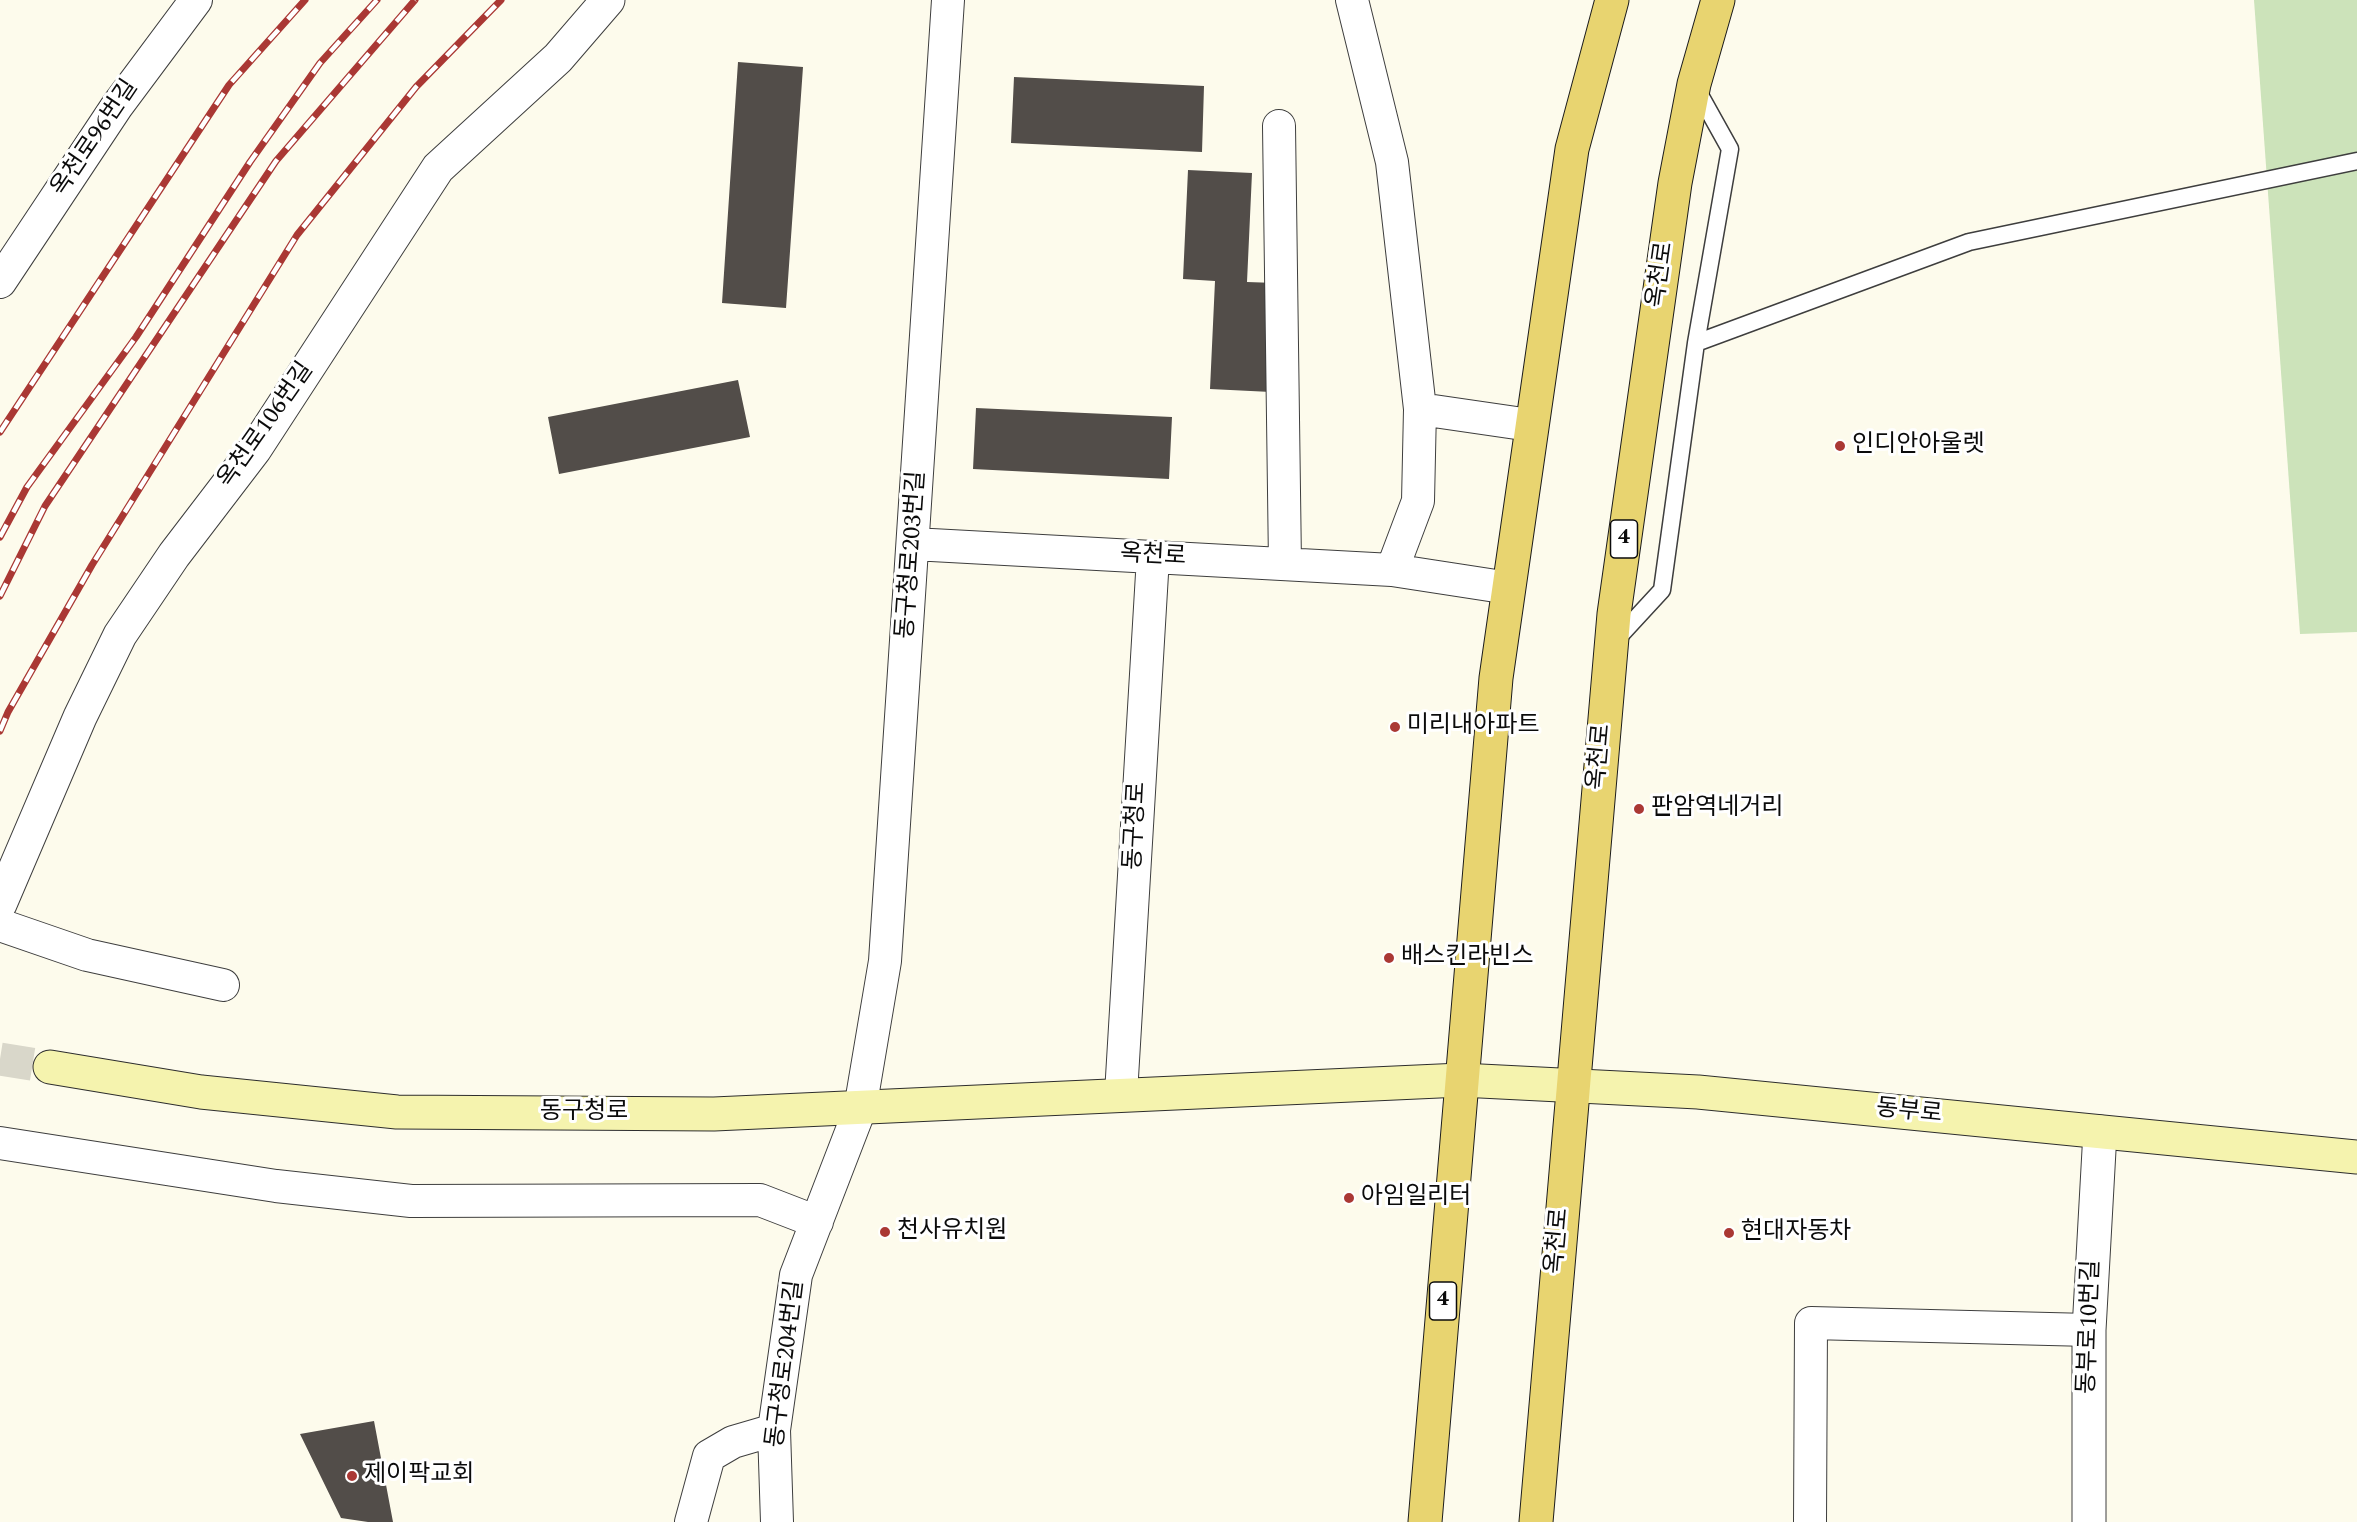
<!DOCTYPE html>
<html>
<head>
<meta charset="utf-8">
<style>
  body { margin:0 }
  canvas { display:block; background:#fdfbec }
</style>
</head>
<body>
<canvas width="2357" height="1522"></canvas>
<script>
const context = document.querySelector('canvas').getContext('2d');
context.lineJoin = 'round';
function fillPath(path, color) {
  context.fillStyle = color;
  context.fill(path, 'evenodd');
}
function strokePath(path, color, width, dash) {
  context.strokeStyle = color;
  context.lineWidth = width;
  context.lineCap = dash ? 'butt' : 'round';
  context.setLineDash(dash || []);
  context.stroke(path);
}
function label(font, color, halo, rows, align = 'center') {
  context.font = font + ' Spectral,"Noto Sans KR",serif';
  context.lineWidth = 6;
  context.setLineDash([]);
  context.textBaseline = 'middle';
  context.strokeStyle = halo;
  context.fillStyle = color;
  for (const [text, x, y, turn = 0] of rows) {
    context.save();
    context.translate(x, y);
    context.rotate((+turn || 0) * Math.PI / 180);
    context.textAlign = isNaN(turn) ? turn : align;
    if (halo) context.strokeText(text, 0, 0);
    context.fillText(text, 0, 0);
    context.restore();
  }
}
const green = new Path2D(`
  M2254,0h103v632l-57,2z`);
const building = new Path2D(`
  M738,62l65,5 -17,241 -64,-5z
  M1014,77l190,9 -2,66 -191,-9z
  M1188,170l64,3 -5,109 29,1 -5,109 -61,-3 5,-108 -32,-2z
  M738,380l12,57 -191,37 -11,-57z
  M976,408l196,9 -3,62 -196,-10z
  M374,1421l19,101h-25l-27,-4 -41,-84z`);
const secondaryTunnel = new Path2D(`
  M0,1059l50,8`);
const service = new Path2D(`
  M1696,343l34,-194 -34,-61
  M1614,642l48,-52 34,-247 273,-101 388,-81`);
const minor = new Path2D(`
  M1352,0l40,162 28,247 -2,92 -26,69
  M1279,126l6,438
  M0,282l117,-176 79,-106
  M1420,409l110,16
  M913,544l479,26 117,18
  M0,925l87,30 136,30
  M1121,1094l32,-537
  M0,1143l276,43 135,15 349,-1 57,22
  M691,1522l18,-66 24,-14 41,-12
  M777,1522l-3,-92 22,-155 64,-166 25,-148 63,-961
  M1810,1522l1,-199 278,7`);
const tertiary = new Path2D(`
  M0,904l80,-187 40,-82 54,-80 81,-106 183,-281 120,-110 50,-58
  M2089,1522v-192l11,-198`);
const secondary = new Path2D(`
  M50,1067l151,25 196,20 317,2 747,-34 237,12 659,65`);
const primary = new Path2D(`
  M1425,1522l71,-844 76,-529 40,-149
  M1536,1522l78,-908 61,-431 19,-99 24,-84`);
const rail = new Path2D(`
  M0,432l229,-347 76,-85
  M0,537l27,-50 109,-150 114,-175 70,-99 57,-63
  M0,596l45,-90 231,-345 139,-161
  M0,731l8,-19 84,-147 205,-330 119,-148 85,-87`);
const markers = [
  [1840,446,6,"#aa3834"],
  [1395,727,6,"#aa3834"],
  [1639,809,6,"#aa3834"],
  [1389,958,6,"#aa3834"],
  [1349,1198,6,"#aa3834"],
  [885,1232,6,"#aa3834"],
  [1729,1233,6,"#aa3834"],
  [352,1476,6,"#aa3834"]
];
const shields = [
  [1624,539,27],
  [1443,1301,27]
];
const shieldNames = [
  ["4",1624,539],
  ["4",1443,1301]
];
const streetNames = [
  ["옥천로96번길",96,139,-56],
  ["옥천로",1662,275,-82],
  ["옥천로106번길",267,426,-55],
  ["동구청로203번길",913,555,-86],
  ["옥천로",1153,557,3],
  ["옥천로",1601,757,-85],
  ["동구청로",1137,826,-87],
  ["동구청로",584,1113],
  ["동부로",1909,1113,6],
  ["옥천로",1559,1241,-85],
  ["동부로10번길",2091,1327,-88],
  ["동구청로204번길",787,1364,-83]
];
const poiNames = [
  ["인디안아울렛",1852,446],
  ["미리내아파트",1407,727],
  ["판암역네거리",1651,809],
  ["배스킨라빈스",1401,958],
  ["아임일리터",1361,1198],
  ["천사유치원",897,1232],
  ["현대자동차",1741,1233],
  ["제이팍교회",364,1476]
];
fillPath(green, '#cce3ba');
fillPath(building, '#524d49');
strokePath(secondaryTunnel, '#d9d7ca', 33, [33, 16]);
strokePath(service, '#3e3e3e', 19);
strokePath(minor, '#3e3e3e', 34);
strokePath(tertiary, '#3e3e3e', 35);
strokePath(secondary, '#2d2d2d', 35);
strokePath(primary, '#1c1c1c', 35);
strokePath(service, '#fff', 16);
strokePath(minor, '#fff', 32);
strokePath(tertiary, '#fff', 33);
strokePath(secondary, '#f5f3ae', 33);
strokePath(primary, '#e8d470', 33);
strokePath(rail, '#aa3834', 7);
strokePath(rail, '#fff', 4.5, [14]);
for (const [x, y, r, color] of markers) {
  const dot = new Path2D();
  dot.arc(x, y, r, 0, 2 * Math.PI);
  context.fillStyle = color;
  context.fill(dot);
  strokePath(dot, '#fff', 2);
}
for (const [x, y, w] of shields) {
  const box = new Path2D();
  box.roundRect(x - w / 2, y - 19, w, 38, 4.5);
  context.fillStyle = '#fff';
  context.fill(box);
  strokePath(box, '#0b0b0b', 1.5);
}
label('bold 22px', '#0b0b0b', null, shieldNames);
label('24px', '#0b0b0b', '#fff', streetNames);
label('24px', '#0b0b0b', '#fff', poiNames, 'left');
</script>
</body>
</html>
